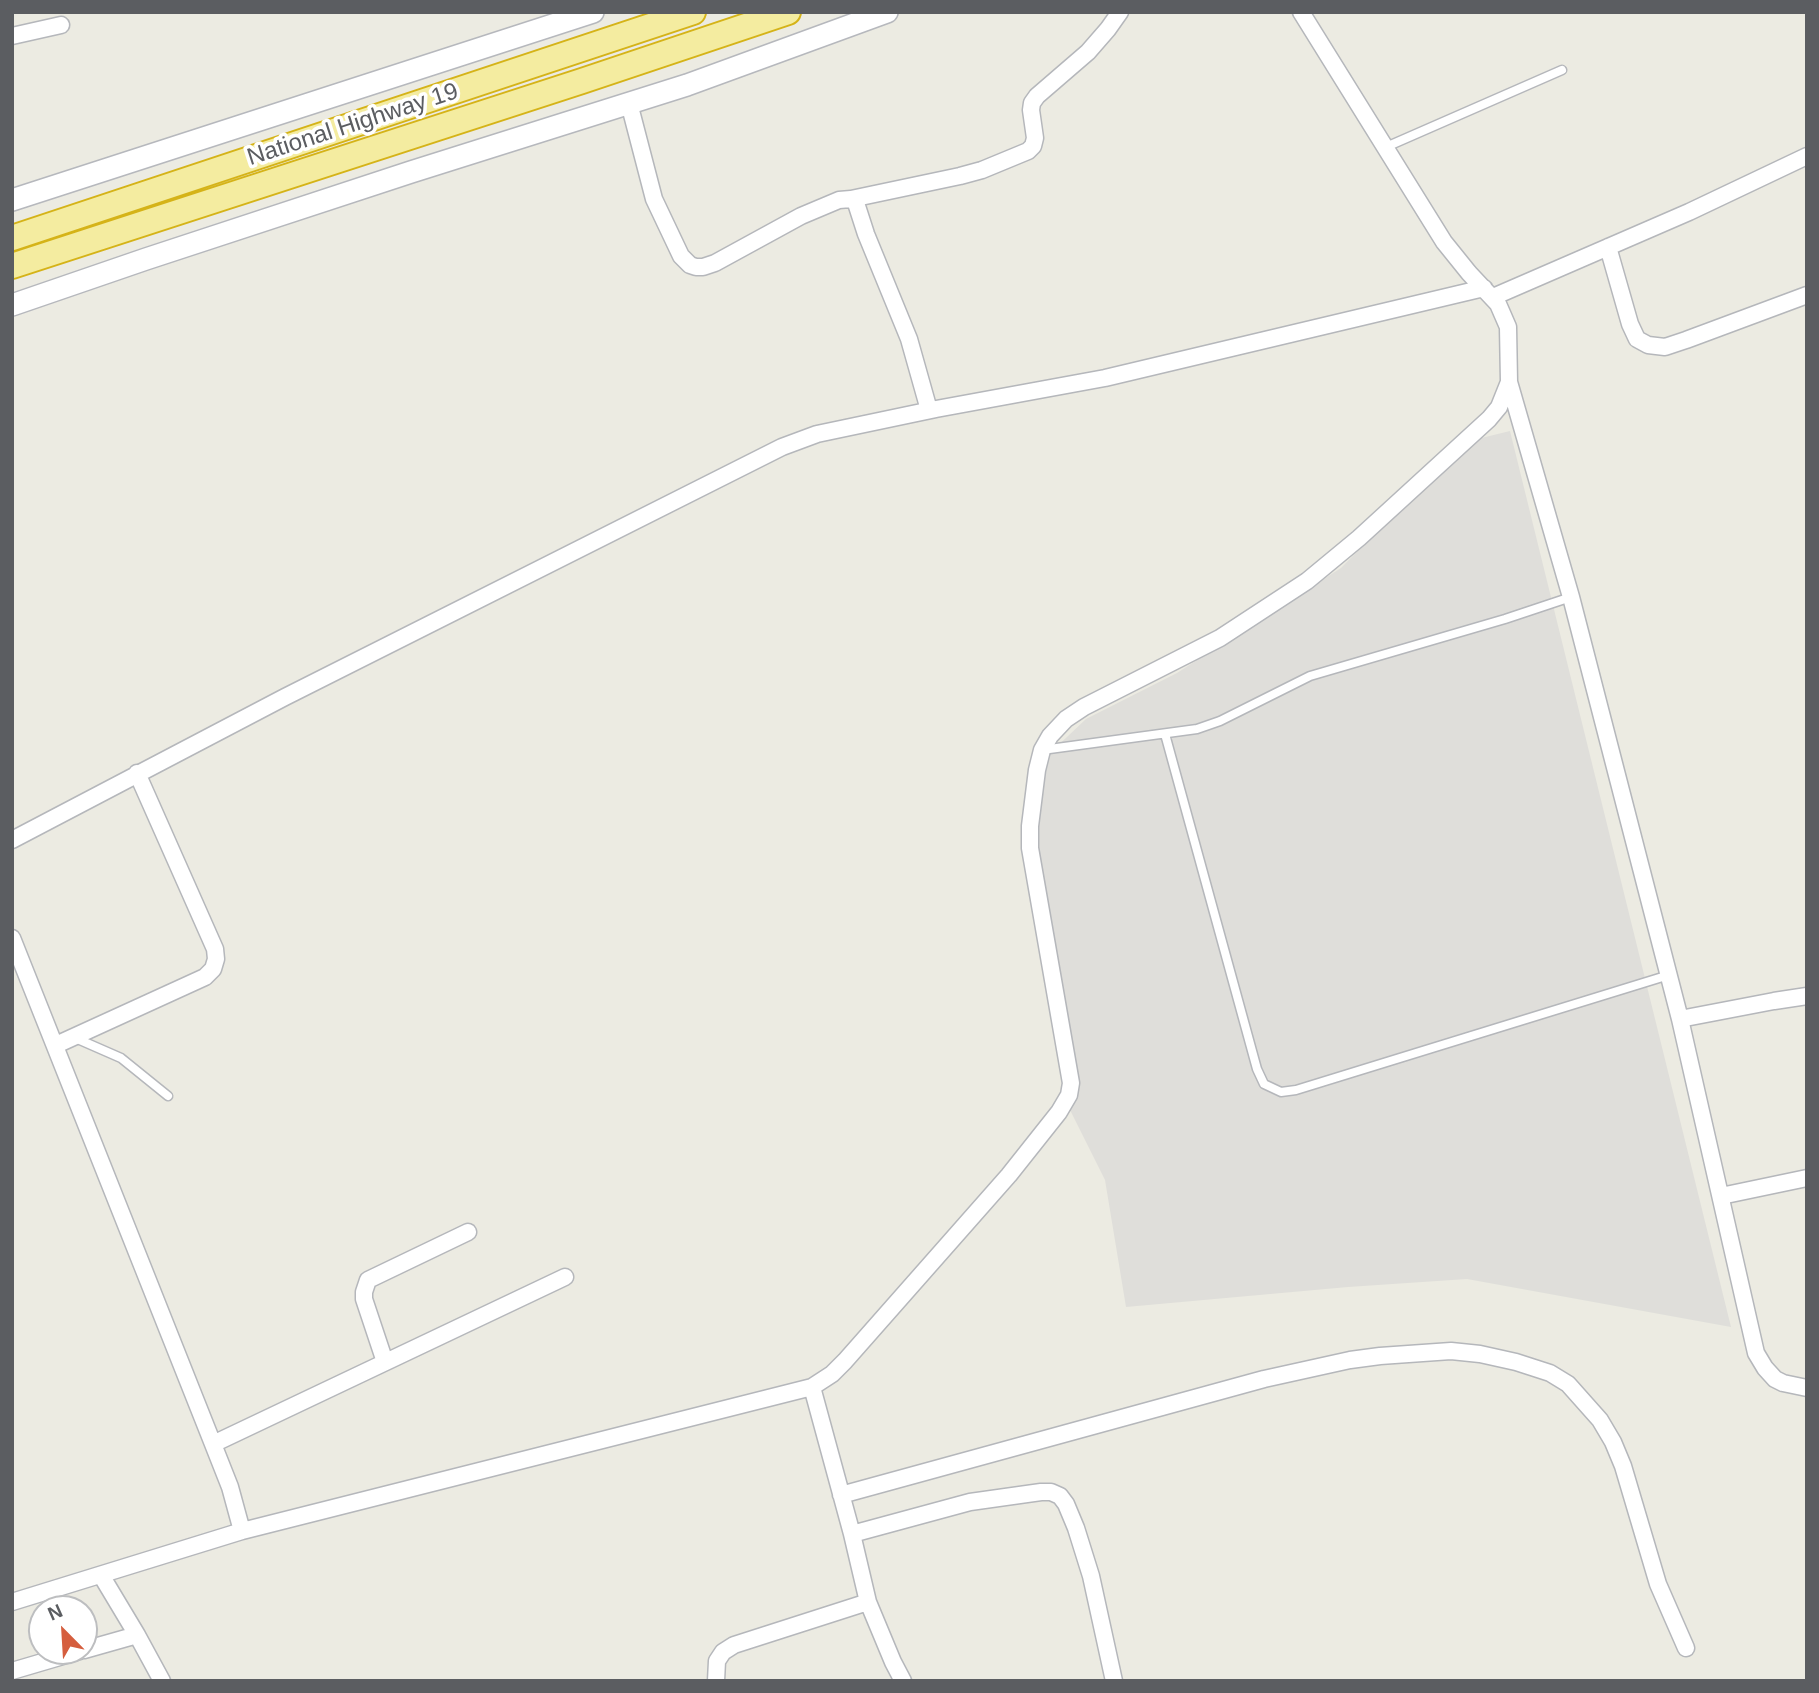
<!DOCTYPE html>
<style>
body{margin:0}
#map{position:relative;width:1819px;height:1693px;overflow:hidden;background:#ecebe2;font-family:Helvetica,sans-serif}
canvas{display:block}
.frame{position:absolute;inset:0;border:14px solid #5b5d61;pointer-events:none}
.north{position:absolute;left:28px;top:1595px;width:70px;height:70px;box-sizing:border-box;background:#fff;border:2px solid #bdbec0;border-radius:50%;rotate:336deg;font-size:19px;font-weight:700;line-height:28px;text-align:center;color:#5b5d61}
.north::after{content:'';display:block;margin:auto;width:24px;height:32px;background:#d55e3e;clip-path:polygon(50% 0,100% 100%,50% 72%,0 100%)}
</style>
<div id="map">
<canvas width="1819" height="1693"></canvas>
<div class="frame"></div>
<div class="north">N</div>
</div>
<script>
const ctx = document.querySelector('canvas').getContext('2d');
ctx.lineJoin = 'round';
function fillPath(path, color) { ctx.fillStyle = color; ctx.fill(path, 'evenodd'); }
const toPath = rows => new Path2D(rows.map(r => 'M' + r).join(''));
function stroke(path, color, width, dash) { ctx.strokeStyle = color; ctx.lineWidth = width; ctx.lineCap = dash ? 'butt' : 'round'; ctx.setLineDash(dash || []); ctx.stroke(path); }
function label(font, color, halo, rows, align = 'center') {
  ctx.font = font + ' Helvetica,sans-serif'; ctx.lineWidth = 7; ctx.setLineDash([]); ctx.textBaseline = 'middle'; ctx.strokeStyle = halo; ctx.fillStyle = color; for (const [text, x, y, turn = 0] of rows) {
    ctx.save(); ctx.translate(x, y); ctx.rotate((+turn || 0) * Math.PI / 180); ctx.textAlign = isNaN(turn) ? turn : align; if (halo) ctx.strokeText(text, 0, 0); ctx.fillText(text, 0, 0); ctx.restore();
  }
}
const industrial = toPath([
 [1510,431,1731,1327,1467,1279,1348,1287,1126,1307,1105,1180,1066,1102,1022,833,1049,754,1086,719,1177,673,1341,568,1465,442]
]);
const service = toPath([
 [1386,147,1562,70],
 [1165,734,1257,1069,1264,1084,1281,1092,1296,1090,1669,975],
 [1042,750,1197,729,1220,721,1310,676,1505,619,1571,597],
 [73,1037,121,1058,168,1096]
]);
const minor = toPath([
 [12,36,61,25],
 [629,103,654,199,681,256,690,265,696,267,703,267,715,263,801,216,839,200,851,199,856,203,866,234,909,339,929,410],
 [851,199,960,176,982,170,1028,151,1033,146,1035,138,1031,110,1032,103,1037,96,1088,52,1108,29,1120,12],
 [1608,247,1630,324,1637,339,1648,345,1665,347,1686,340,1807,295],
 [1493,297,1689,212,1807,156],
 [1509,382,1571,597,1680,1019,1756,1353,1765,1368,1775,1379,1783,1383,1807,1388],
 [12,840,285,697,782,447,817,434,936,409,1105,378,1484,288],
 [12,938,213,1444,230,1487,242,1531,12,1602],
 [1680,1019,1774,1001,1807,996],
 [56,1045,205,977,213,969,216,959,215,949,137,773],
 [1721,1196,1807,1178],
 [385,1362,364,1299,364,1292,368,1280,468,1232],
 [213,1444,565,1277],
 [841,1495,1264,1379,1350,1360,1380,1356,1451,1351,1480,1354,1516,1362,1550,1373,1568,1384,1600,1420,1613,1442,1623,1466,1658,1584,1686,1648],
 [242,1531,812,1387,832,1374,845,1361,1009,1175,1059,1112,1069,1095,1071,1083,1030,848,1030,826,1037,770,1042,750,1050,736,1066,719,1084,707,1220,638,1307,581,1359,538,1489,419,1499,407,1509,382,1508,327,1498,304,1469,273,1444,242,1301,12],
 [852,1534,970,1502,1041,1492,1051,1492,1060,1496,1066,1504,1076,1528,1091,1576,1114,1681],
 [101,1575,137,1635],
 [868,1602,893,1662,903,1681],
 [84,1650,137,1635,162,1681],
 [12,1671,80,1651],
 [716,1681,717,1661,723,1652,734,1645,868,1602,852,1534,812,1387]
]);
const secondary = toPath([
 [12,200,593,12],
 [12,305,146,259,411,172,687,85,887,12]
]);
const trunk = toPath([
 [12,238,693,12],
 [12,266,582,81,788,12]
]);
const streetNames = [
 ["National Highway 19",353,125,-18]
];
fillPath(industrial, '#dfdeda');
stroke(service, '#b5b7bb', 11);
stroke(minor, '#b5b7bb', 19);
stroke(secondary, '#b6b8bd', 24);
stroke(trunk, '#d5b318', 28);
stroke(service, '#fff', 8);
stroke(minor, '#fff', 16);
stroke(secondary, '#fff', 21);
stroke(trunk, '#f4eca0', 24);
label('24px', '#5b5d61', '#fff', streetNames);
</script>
